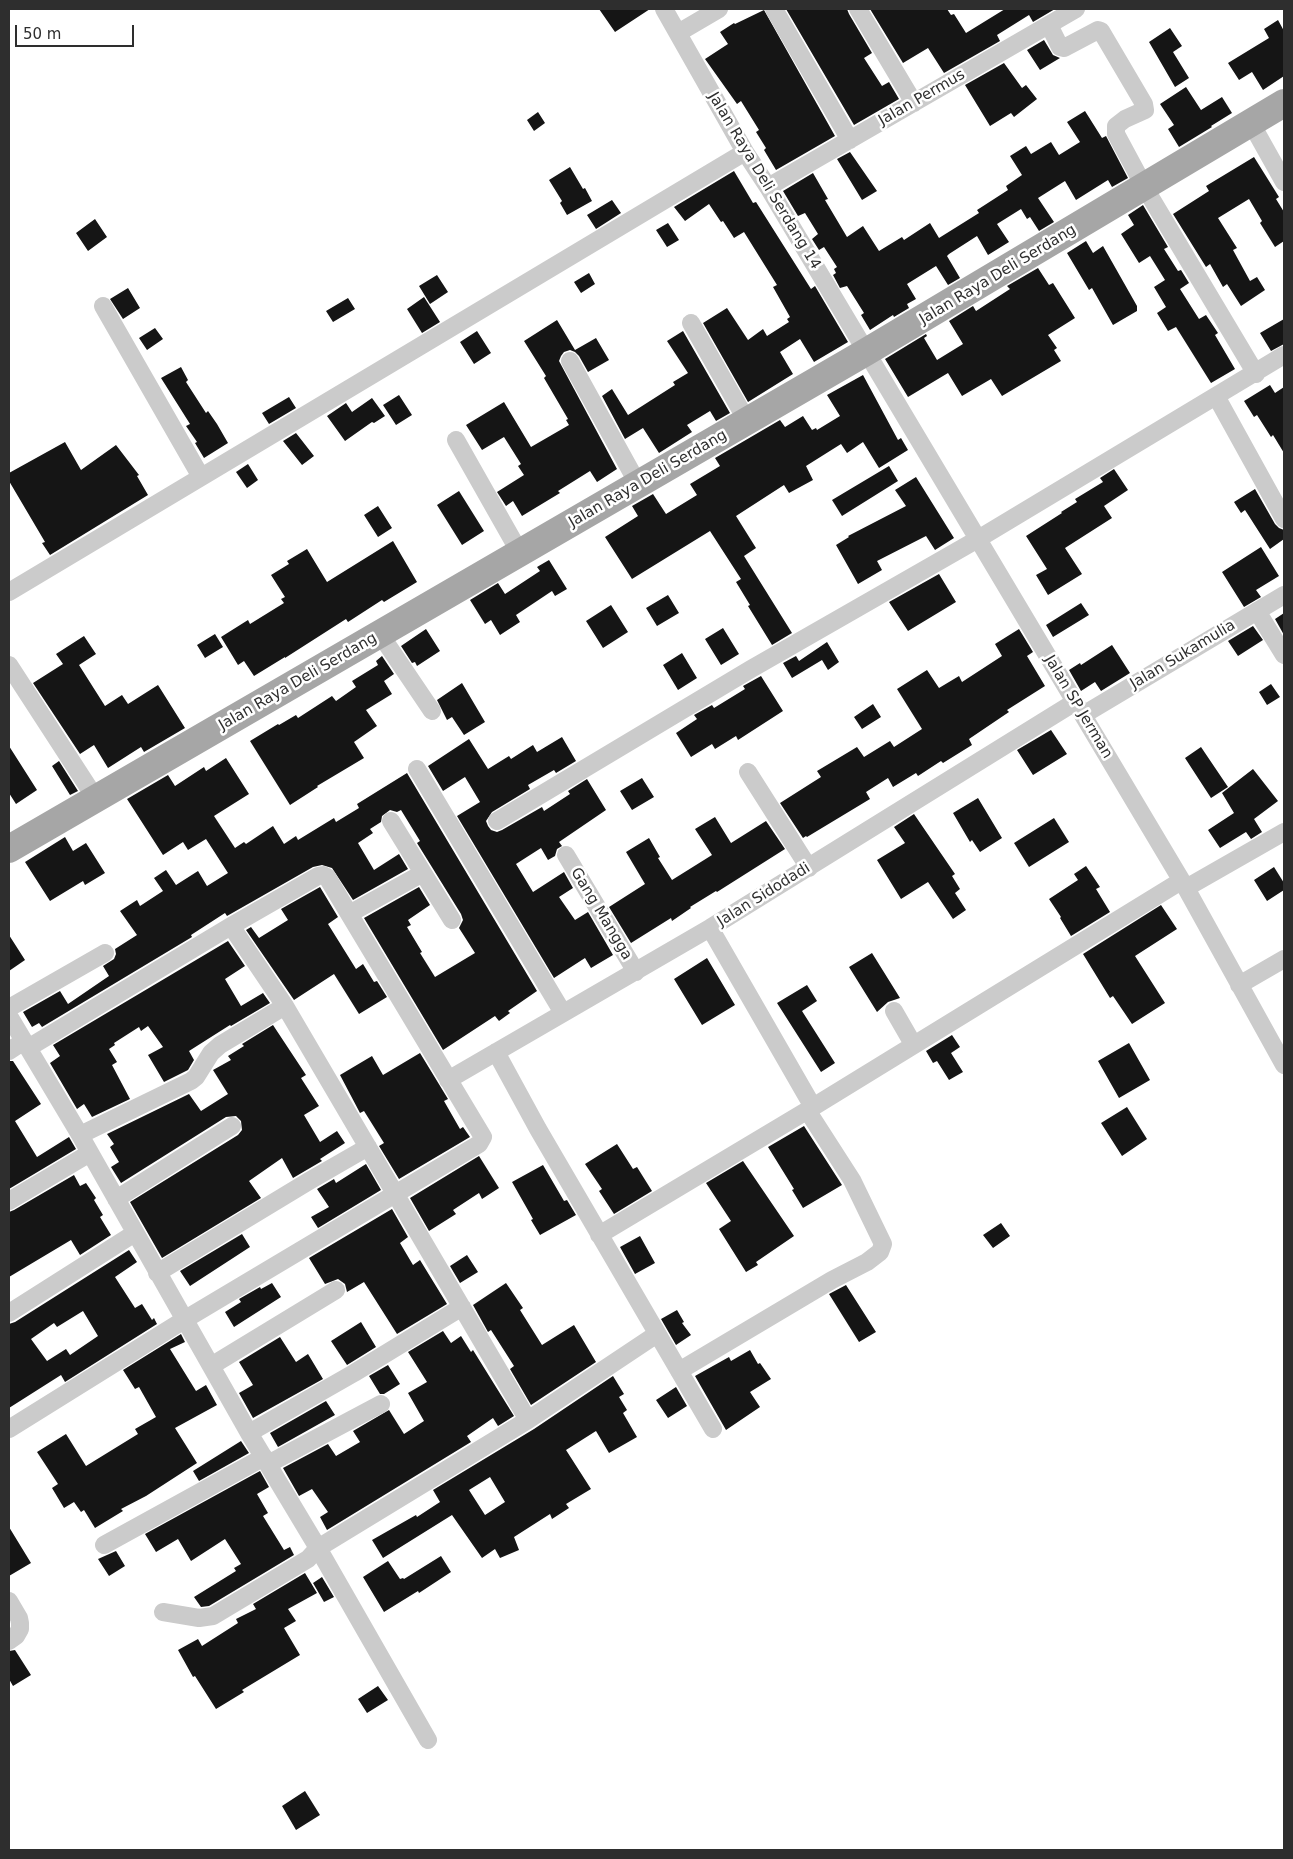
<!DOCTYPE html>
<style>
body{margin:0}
#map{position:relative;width:1293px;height:1859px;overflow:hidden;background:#fff;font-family:"DejaVu Sans",sans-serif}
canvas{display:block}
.frame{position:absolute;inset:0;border:10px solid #2e2e2e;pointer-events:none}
.scale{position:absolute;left:15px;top:25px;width:119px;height:22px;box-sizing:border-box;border:2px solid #2e2e2e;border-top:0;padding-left:6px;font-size:15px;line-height:18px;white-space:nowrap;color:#2e2e2e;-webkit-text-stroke:4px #fff;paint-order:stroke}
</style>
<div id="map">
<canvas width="1293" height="1859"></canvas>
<div class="frame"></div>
<div class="scale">50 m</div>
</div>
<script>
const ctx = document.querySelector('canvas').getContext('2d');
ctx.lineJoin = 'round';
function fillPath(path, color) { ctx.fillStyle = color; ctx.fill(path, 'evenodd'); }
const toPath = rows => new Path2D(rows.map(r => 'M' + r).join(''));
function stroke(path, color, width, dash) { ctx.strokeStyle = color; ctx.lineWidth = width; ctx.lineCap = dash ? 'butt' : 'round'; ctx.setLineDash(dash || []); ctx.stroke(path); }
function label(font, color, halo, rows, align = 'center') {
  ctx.font = font + ' "DejaVu Sans",sans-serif'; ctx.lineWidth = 5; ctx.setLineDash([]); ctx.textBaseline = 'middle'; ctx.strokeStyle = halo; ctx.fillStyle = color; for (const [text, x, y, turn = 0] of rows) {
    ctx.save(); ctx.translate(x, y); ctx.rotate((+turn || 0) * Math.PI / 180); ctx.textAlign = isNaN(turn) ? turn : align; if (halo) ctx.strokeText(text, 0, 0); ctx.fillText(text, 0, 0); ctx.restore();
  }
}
const building = toPath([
 [599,9,650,9,615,32],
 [786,9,847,9,849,14,872,53,864,58,882,86,889,82,899,99,854,125],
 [870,9,947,9,951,15,954,14,966,33,1005,9,1055,9,1033,22,1029,15,997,35,1000,41,944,73,928,48,903,63],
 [764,10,835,136,776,170,764,150,766,148,756,132,759,130,741,101,737,104,705,59,728,44,720,32,734,23,735,24],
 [1278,20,1284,31,1284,76,1263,90,1252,72,1239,80,1228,63,1269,38,1264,29],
 [1170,28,1182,46,1173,52,1189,78,1175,87,1149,42],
 [1044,40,1053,55,1060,58,1040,70,1027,50],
 [1004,63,1022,88,1026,85,1037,99,1014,117,1011,113,990,126,965,85],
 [1186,87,1201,110,1222,97,1232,113,1211,126,1212,127,1179,147,1168,129,1174,125,1160,104],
 [1085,111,1102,138,1106,136,1128,178,1112,187,1108,180,1076,200,1065,181,1038,198,1054,222,1039,231,1030,217,1027,219,1021,209,997,224,1009,242,988,255,977,236,949,254,947,256,960,278,948,285,936,266,907,284,916,299,907,304,909,308,894,317,893,315,870,330,861,315,864,313,847,286,840,288,833,275,836,273,834,269,837,267,824,247,819,250,812,239,818,234,805,213,798,216,783,191,813,173,828,199,825,200,847,237,863,226,879,251,902,237,904,240,930,223,939,238,979,213,977,210,1008,190,1006,186,1022,175,1010,156,1026,146,1031,154,1051,142,1059,155,1080,142,1067,122],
 [538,112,545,123,534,131,527,120],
 [850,152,877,191,862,200,837,159],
 [1254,157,1279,197,1276,199,1284,212,1284,241,1275,247,1260,223,1262,221,1249,199,1218,218,1237,248,1233,250,1250,281,1257,277,1265,290,1241,306,1227,284,1223,287,1210,264,1206,267,1173,214,1209,191,1206,186],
 [570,167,583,189,585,188,592,201,567,215,560,203,562,201,549,180],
 [734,171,753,203,756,202,811,289,815,286,848,342,814,362,800,339,780,352,793,374,748,402,703,323,727,308,748,340,763,329,767,336,789,322,787,319,790,317,773,287,777,285,744,232,734,238,723,221,721,222,709,204,685,221,674,207],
 [612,200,621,213,596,229,587,215],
 [1143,205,1168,247,1164,249,1178,271,1181,270,1189,283,1180,289,1199,319,1206,315,1218,333,1215,335,1235,369,1211,383,1176,327,1168,331,1157,313,1166,307,1154,287,1165,280,1150,256,1139,263,1121,234,1134,225,1128,215],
 [95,219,107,237,88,251,76,233],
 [668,223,679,240,667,247,656,230],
 [1086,241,1093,253,1103,246,1137,306,1137,311,1113,325,1092,288,1089,290,1067,253],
 [1038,268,1049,285,1053,283,1075,318,1048,335,1057,348,1054,350,1061,361,1002,396,991,379,962,396,948,373,908,397,885,359,926,334,927,336,924,338,937,360,963,344,949,321,973,306,976,311,1010,289,1007,286],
 [589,273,595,284,581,293,574,282],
 [437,275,448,292,430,304,419,286],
 [128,288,140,308,123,319,110,299],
 [424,297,440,322,422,333,407,309],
 [348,298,355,309,333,322,326,311],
 [1284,319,1284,344,1271,351,1260,333],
 [557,320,575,350,596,338,609,360,588,372,579,356,575,352,570,350,564,352,561,356,559,361,617,469,597,482,590,471,558,491,560,493,522,516,513,501,506,506,497,492,524,475,518,466,521,464,504,437,482,450,466,425,504,402,531,447,569,425,566,420,568,419,544,378,546,376,524,341],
 [155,328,163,339,147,350,139,338],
 [477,331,491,353,474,364,460,342],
 [683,331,730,413,716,421,710,411,687,425,692,432,659,453,643,428,625,439,602,396,612,389,628,415,675,385,673,382,688,373,667,341],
 [181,367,188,380,186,382,206,413,208,411,217,424,228,443,204,458,195,443,197,442,186,426,190,424,161,378],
 [863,375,898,440,901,438,908,450,879,468,863,442,847,453,841,444,806,466,813,480,789,493,784,485,736,516,756,548,744,556,792,633,772,645,748,606,750,605,736,582,741,579,710,531,632,579,605,537,638,516,632,506,653,494,666,514,697,495,690,484,720,466,715,458,780,420,785,427,803,416,812,430,816,428,817,430,840,416,827,395],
 [1270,385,1275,393,1284,387,1284,453,1273,435,1271,437,1257,415,1254,417,1244,401],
 [399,395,412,415,396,425,383,405],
 [289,397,296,408,269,424,262,413],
 [372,398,385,416,374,423,372,422,345,441,327,416,346,403,352,412],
 [296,433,314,456,302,465,283,441],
 [65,442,81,470,116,445,139,475,137,476,148,495,50,555,42,543,45,542,9,481,9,473],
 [248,464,258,480,247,488,236,472],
 [889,466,898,481,842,516,832,500],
 [1114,469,1128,490,1104,506,1112,518,1065,548,1082,574,1048,595,1036,575,1047,569,1026,536,1062,513,1061,512,1077,502,1075,499,1103,482,1100,478],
 [916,477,954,538,935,550,926,536,877,561,882,570,858,584,836,545,849,537,848,536,906,506,895,490],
 [1255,489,1275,524,1279,528,1284,530,1284,539,1270,549,1245,510,1241,513,1234,502],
 [459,491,484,531,462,545,437,505],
 [378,506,392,528,378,537,364,515],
 [393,541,417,582,384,602,382,600,348,622,346,619,285,658,285,657,254,676,244,661,238,665,221,637,248,620,250,624,284,603,281,599,285,597,271,575,289,564,287,561,307,549,327,582],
 [1261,547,1279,576,1256,590,1261,597,1244,607,1222,572],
 [549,560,567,589,555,596,552,591,516,615,520,622,500,635,491,620,485,624,470,600,498,583,505,594,540,571,537,567],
 [939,574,956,602,908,631,889,602],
 [668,595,679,613,657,626,646,608],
 [1081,603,1089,615,1053,637,1046,625],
 [611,605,628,632,603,648,586,621],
 [1284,613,1284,635,1275,619],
 [1253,626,1263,640,1238,656,1228,641],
 [723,628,739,654,721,665,705,639],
 [426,629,440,651,417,666,415,662,412,663,401,646],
 [1019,629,1033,652,1027,656,1045,686,1007,710,1009,712,969,739,972,745,943,763,941,761,918,776,916,773,893,787,888,778,866,792,870,799,807,837,806,836,803,838,780,803,821,777,817,771,857,747,864,757,890,741,894,747,922,729,897,689,927,670,939,688,959,676,962,682,1002,656,995,644],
 [215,634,223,647,205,658,197,645],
 [84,636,96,654,79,665,105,706,122,695,128,704,158,685,185,728,144,752,141,747,108,768,94,745,80,754,33,683,63,664,56,654],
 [827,642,839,662,828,670,822,660,792,678,783,663,796,656,799,661],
 [1112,645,1130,673,1101,691,1095,682,1081,691,1069,670,1080,663,1081,665],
 [682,653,697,678,678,690,663,665],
 [382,656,394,674,384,681,392,694,366,710,377,726,354,742,364,758,317,786,318,787,290,805,250,741,278,724,279,725,296,715,298,718,332,696,336,701,356,687,352,681,378,665,376,661],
 [761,676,783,711,738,740,736,736,715,749,712,744,691,757,676,733,697,719,694,715,712,705,714,708,745,689,743,686],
 [462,683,485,722,464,735,452,717,447,720,437,700],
 [1271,684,1280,697,1267,705,1259,692],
 [873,704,881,717,862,729,854,717],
 [1051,730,1067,754,1033,775,1017,750],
 [562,737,576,761,556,773,554,770,528,785,530,789,492,812,486,821,488,826,491,830,497,832,502,830,542,807,544,811,570,794,568,791,587,779,606,810,559,842,562,846,557,849,555,856,548,860,541,848,516,864,533,892,564,872,573,888,559,897,575,920,588,912,613,955,591,968,585,958,554,978,457,816,480,802,465,777,443,791,428,766,469,739,488,769,509,756,511,759,533,745,537,752],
 [9,746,37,790,16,804,9,793],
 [1201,747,1228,787,1211,798,1185,758],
 [226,758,249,794,214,816,235,848,244,842,246,844,273,826,284,844,296,836,298,840,334,818,336,822,359,808,357,804,407,773,537,991,508,1011,510,1013,499,1021,495,1016,443,1050,364,918,419,887,430,905,408,920,411,925,407,927,422,952,420,953,435,977,475,953,459,928,463,920,461,914,417,843,420,841,401,810,397,812,390,810,382,816,381,822,370,829,373,833,358,843,374,870,399,854,408,869,353,900,332,868,322,865,313,867,227,916,225,913,191,935,192,937,42,1027,39,1023,32,1027,23,1012,60,991,68,1004,109,976,103,966,114,959,116,954,115,949,137,935,120,911,137,900,140,906,163,891,154,878,166,870,176,885,198,871,207,886,228,873,206,839,188,850,183,842,163,855,127,799,168,775,175,786,204,767,206,771],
 [59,761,78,791,70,795,52,766],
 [1253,769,1278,801,1254,819,1262,832,1251,839,1246,832,1220,848,1208,830,1234,813,1222,793],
 [642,778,654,797,632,810,620,791],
 [978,798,1002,838,980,852,972,840,970,842,953,813],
 [914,814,955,874,952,876,960,889,955,893,966,910,953,919,928,882,901,899,877,860,905,843,894,827],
 [715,817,731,843,766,821,785,849,717,892,716,891,690,907,691,908,672,921,671,918,631,943,609,907,645,884,626,852,649,838,660,857,658,858,672,880,712,855,695,829],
 [1054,818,1069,842,1029,867,1014,843],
 [65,837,73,851,86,843,105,873,85,885,83,881,50,901,25,862],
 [1086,866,1100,887,1096,889,1110,912,1071,936,1060,918,1061,917,1049,899,1078,880,1074,874],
 [1274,867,1284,883,1284,890,1267,901,1254,880],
 [320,887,338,917,328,924,356,969,363,964,374,982,377,981,387,997,359,1014,334,974,294,1000,246,930,251,927,259,938,288,920,281,909],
 [1161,905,1177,929,1135,956,1165,1003,1132,1024,1113,996,1110,998,1083,954],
 [9,935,25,960,9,971],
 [228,941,245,966,225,979,241,1006,263,993,270,1003,231,1026,230,1025,189,1051,194,1060,188,1070,164,1082,148,1055,163,1047,148,1026,141,1031,139,1027,114,1043,115,1045,109,1049,117,1062,112,1065,130,1099,92,1117,84,1104,77,1109,50,1063,60,1056,53,1045],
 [872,953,900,998,888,1002,877,1012,849,967],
 [707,958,735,1005,702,1025,674,979],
 [807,985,817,1001,802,1011,835,1063,821,1072,777,1003],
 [273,1025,306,1075,301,1078,319,1106,304,1115,320,1142,337,1131,345,1143,320,1159,322,1161,293,1178,282,1158,249,1181,261,1198,162,1258,130,1202,238,1135,242,1130,241,1121,236,1116,226,1117,121,1183,111,1167,119,1162,110,1147,114,1144,107,1134,189,1094,201,1111,228,1094,213,1070,231,1060,228,1056,244,1046,242,1044],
 [952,1035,960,1047,951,1053,963,1072,949,1080,937,1061,933,1063,926,1051],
 [1129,1043,1150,1080,1119,1098,1098,1061],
 [420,1053,448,1099,444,1101,460,1129,463,1127,470,1137,399,1179,379,1146,384,1143,364,1111,360,1113,340,1075,372,1056,383,1075],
 [9,1061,13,1061,41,1104,15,1121,37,1157,69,1137,76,1149,9,1189],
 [1127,1107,1147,1139,1122,1156,1101,1123],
 [804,1126,842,1185,803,1208,792,1190,794,1189,768,1147],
 [617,1144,633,1169,637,1167,652,1191,614,1214,599,1191,602,1189,585,1164],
 [479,1156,499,1188,482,1199,479,1193,453,1210,456,1214,429,1231,410,1198],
 [743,1161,794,1236,756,1262,758,1265,746,1272,719,1229,731,1221,706,1183],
 [366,1164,381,1190,318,1228,311,1217,329,1207,317,1189,334,1179,336,1183],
 [543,1165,564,1201,567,1200,576,1215,540,1235,531,1220,533,1219,512,1182],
 [74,1175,80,1186,86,1183,96,1198,94,1200,103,1215,100,1217,111,1235,80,1255,71,1240,9,1277,9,1212,14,1210],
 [392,1209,408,1237,400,1243,413,1265,420,1260,447,1304,397,1334,364,1282,347,1292,345,1284,338,1279,325,1284,309,1258],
 [1001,1223,1010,1236,993,1248,983,1235],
 [242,1234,250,1247,190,1286,180,1271],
 [640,1236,655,1263,635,1274,620,1247],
 [129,1250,137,1262,115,1277,135,1308,142,1304,152,1320,154,1318,157,1324,65,1382,61,1375,9,1408,9,1324,15,1322],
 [83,1311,98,1336,70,1355,66,1349,47,1361,31,1339,54,1323,57,1327],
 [467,1255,478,1272,460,1283,450,1266],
 [272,1283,281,1297,234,1327,225,1312,241,1302,239,1299,260,1287,261,1289],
 [506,1283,523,1308,520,1310,542,1345,574,1325,596,1362,531,1405,510,1369,514,1366,491,1330,488,1332,473,1305],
 [846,1285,876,1332,859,1342,829,1294],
 [677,1310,684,1322,682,1323,691,1335,676,1345,661,1319],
 [361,1322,376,1347,347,1365,331,1341],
 [443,1331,451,1343,461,1336,471,1352,473,1350,514,1416,498,1426,493,1418,467,1436,471,1442,327,1530,320,1517,328,1512,312,1489,299,1496,283,1468,328,1444,336,1456,360,1442,353,1431,389,1410,404,1434,424,1421,408,1393,427,1382,408,1352],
 [181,1334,185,1342,170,1349,196,1391,206,1385,217,1405,175,1428,197,1463,146,1496,121,1509,123,1511,95,1528,84,1510,81,1512,74,1502,64,1508,52,1488,58,1484,37,1452,66,1434,86,1466,138,1434,135,1429,156,1417,139,1387,135,1389,123,1370],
 [280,1337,296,1362,308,1354,323,1379,253,1418,239,1393,253,1385,239,1362],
 [750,1350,758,1364,760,1363,771,1379,750,1392,760,1407,726,1430,695,1376,729,1357,731,1361],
 [388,1365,400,1384,384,1394,380,1394,369,1376],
 [613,1376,624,1394,619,1397,627,1410,623,1413,637,1437,609,1453,596,1431,566,1450,591,1489,566,1504,569,1508,552,1519,550,1514,514,1537,519,1550,500,1558,495,1549,482,1558,452,1515,383,1558,372,1540,416,1515,417,1517,440,1502,433,1490,534,1429],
 [490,1477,505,1502,485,1515,469,1490],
 [676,1387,687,1406,668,1418,656,1400],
 [326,1401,335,1415,278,1447,270,1433],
 [241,1441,249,1453,199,1481,193,1471],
 [260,1471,269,1487,257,1494,268,1513,263,1516,284,1550,290,1547,294,1555,209,1606,201,1607,194,1597,236,1571,234,1568,241,1564,225,1539,191,1561,178,1539,156,1552,145,1534],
 [9,1527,31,1563,9,1576],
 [116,1551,125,1566,109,1576,98,1559],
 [441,1556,451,1572,419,1593,418,1591,384,1612,363,1577,388,1561,400,1579,403,1578,404,1579],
 [305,1573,317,1593,288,1609,296,1621,284,1628,300,1655,242,1690,244,1692,216,1709,195,1676,193,1677,178,1650,198,1639,202,1646,238,1623,236,1619,256,1609,253,1604],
 [322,1577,334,1597,324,1602,313,1583],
 [15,1650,31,1675,13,1686,9,1679,9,1651],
 [378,1686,388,1700,367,1713,358,1699],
 [305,1791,320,1815,296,1830,282,1806]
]);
const street = toPath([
 [664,9,745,152,768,187,1186,888,1284,1065],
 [774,9,850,140],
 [858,9,914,103],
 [1049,25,1060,47,1064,48,1098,30,1101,31,1144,104,1145,110,1125,119,1116,126,1116,134,1145,188,1256,374],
 [678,33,719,9],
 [1251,123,1284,182],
 [768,187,1076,9],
 [103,306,201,477],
 [691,323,747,421],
 [570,361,638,484],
 [1216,396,1284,519],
 [456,440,520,553],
 [9,592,745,152],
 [1257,611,1284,655],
 [380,634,432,711],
 [9,665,96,799],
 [1083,715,1284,595],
 [417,769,563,1013],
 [748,772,809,868],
 [391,821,452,920],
 [497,821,751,669,978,539,1284,355],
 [566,855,636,972],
 [1186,888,1284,832],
 [349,914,423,873],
 [231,926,285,1006,528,1420],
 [710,928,813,1107],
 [1239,985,1284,959],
 [9,1008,105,953],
 [894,1011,913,1044],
 [9,1016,80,1135,249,1433,318,1548,428,1740],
 [9,1051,24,1041],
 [496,1052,538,1129,713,1429],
 [448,1080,710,928,1075,702],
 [80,1135,191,1081,196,1077,211,1053,220,1045,285,1006],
 [116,1199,232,1126],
 [9,1201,90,1153],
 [599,1235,813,1107,1181,881],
 [157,1273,309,1181,368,1147],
 [9,1313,135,1233],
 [211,1366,336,1290],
 [679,1371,832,1280,867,1262,880,1252,883,1244,852,1180,807,1110],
 [9,1429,184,1320,479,1144,483,1137,327,877,323,875,318,876,231,926,28,1048],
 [249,1433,354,1373,462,1307],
 [268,1464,381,1404],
 [104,1545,264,1457],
 [9,1601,19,1618,20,1623,20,1629,16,1636,9,1641],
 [163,1612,199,1618,213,1616,308,1559,318,1548,528,1420,657,1334]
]);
const primary = toPath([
 [9,849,866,352,1284,103]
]);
const streetNames = [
 ["Jalan Permus",922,98,-30],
 ["Jalan Raya Deli Serdang 14",764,181,59],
 ["Jalan Raya Deli Serdang",998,275,-31],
 ["Jalan Raya Deli Serdang",648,479,-30],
 ["Jalan Sukamulia",1183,655,-31],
 ["Jalan Raya Deli Serdang",298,682,-30],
 ["Jalan SP Jerman",1078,707,59],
 ["Jalan Sidodadi",764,895,-32],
 ["Gang Mangga",601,914,59]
];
fillPath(building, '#151515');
stroke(street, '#cbcbcb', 18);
stroke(primary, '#a6a6a6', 28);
label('15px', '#2e2e2e', '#fff', streetNames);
</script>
